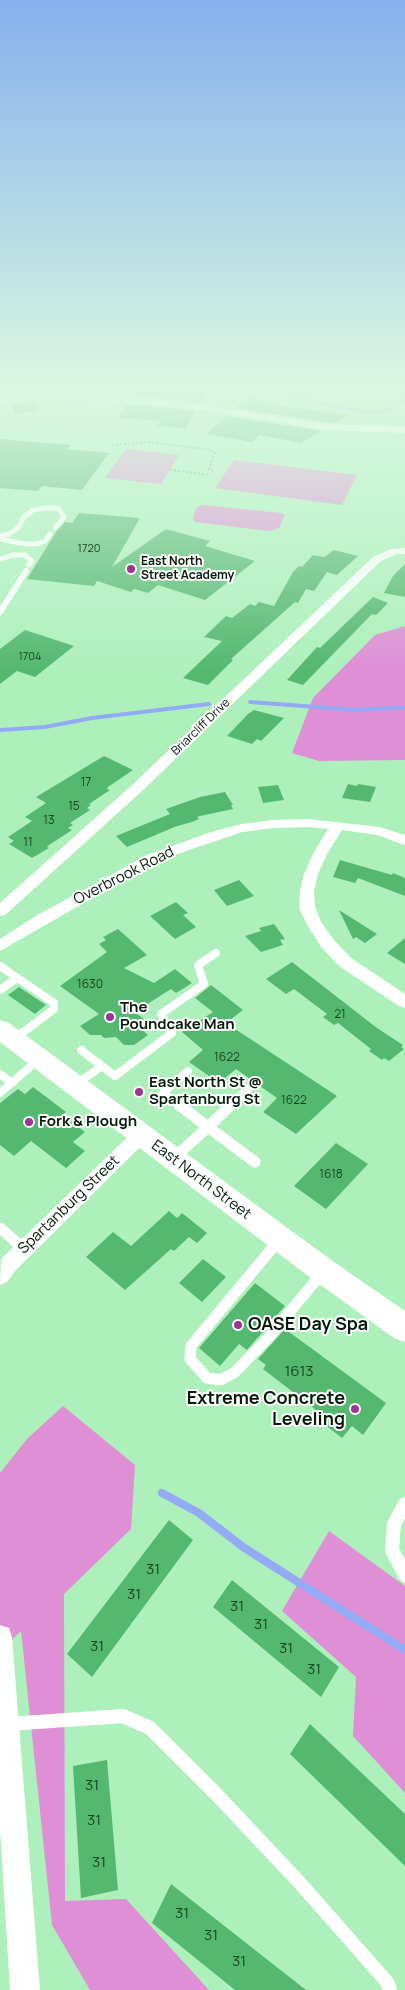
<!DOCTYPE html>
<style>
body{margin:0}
canvas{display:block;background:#aef0bc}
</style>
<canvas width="405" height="1990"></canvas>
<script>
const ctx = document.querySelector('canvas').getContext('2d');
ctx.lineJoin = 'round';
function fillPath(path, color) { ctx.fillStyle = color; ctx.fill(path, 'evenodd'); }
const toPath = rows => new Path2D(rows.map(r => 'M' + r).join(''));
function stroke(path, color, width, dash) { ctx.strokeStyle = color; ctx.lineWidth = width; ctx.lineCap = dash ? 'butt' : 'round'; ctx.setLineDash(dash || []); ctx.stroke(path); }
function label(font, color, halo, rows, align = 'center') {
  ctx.font = font + ' Manrope,sans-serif'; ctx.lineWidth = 4; ctx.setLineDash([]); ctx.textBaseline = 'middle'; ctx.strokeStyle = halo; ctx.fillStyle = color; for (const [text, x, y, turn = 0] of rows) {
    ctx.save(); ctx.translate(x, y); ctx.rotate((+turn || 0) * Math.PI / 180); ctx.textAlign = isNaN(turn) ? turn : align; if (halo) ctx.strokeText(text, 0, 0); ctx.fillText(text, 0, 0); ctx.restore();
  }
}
const green = toPath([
 [126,449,179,455,161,484,105,478],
 [234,460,357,475,342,505,215,488],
 [202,505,281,513,285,515,279,528,269,531,195,522,193,520,196,508],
 [405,626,405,760,319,761,292,753,313,698,375,635],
 [63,1406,135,1465,131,1529,64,1594,65,1901,126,1899,209,1990,90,1990,52,1925,21,1631,0,1651,0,1473,27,1439],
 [329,1531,405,1586,405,1793,353,1736,356,1677,282,1611]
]);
const streamFar2 = toPath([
 [286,390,310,401,369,413,386,410,405,400]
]);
const streamFar1 = toPath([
 [250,702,357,710,405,707],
 [0,730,45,727,92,718,209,704]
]);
const stream = toPath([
 [162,1493,199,1513,243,1547,405,1650]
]);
const building = toPath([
 [138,390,192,390,205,391,199,403,162,397,134,396],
 [249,398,299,409,301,408,348,415,336,423,325,422,236,408],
 [34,401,39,411,15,413,11,404],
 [127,405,162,407,195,411,186,428,157,426,160,421,118,418],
 [227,416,321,431,301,443,259,435,252,442,206,434],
 [0,439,71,445,68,449,109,453,82,490,42,486,38,491,0,488],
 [79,513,140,518,112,567,166,529,210,541,205,546,255,561,205,600,158,585,148,593,134,589,131,592,97,581,94,586,27,579,56,532,65,522,72,523],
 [334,550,358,556,337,575,327,572,314,591,306,589,298,603,295,602,231,659,233,660,208,685,183,678,222,641,204,637,226,616,232,618,250,604,255,606,259,602,274,606,293,572,299,566,302,567,313,555,324,557],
 [405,564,405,597,384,593,393,576],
 [373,597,388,603,376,615,372,614,303,685,287,680,317,647,320,648],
 [25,630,74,646,35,677,17,671,0,684,0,649],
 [254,710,284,718,261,741,257,739,252,744,227,736,248,714],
 [104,756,133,770,108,787,107,789,110,790,89,804,91,805,87,808,90,810,70,823,73,825,68,828,72,830,49,845,47,847,49,848,32,858,9,844,14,841,8,837,32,821,25,817,46,803,36,797],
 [348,784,357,786,358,784,376,787,370,802,342,798],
 [278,785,284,800,263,803,258,787],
 [225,792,233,805,231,805,233,809,200,816,197,817,199,819,192,822,177,826,127,847,116,836,170,814,166,809,200,797],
 [340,860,392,875,393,873,405,878,405,896,358,878,355,883,333,877],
 [239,880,254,896,227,906,214,890],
 [176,902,188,913,183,915,196,927,175,939,150,916],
 [339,910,377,934,365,943,356,937,353,939],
 [274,924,285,939,280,940,283,945,261,952,245,936,261,931,259,928],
 [118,929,147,955,124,968,154,983,175,969,192,983,176,993,171,989,135,1012,146,1021,138,1026,148,1035,134,1045,124,1045,116,1037,104,1038,101,1035,90,1035,80,1026,99,1014,60,986,107,952,99,944,106,940,103,937],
 [405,938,405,964,387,953],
 [292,962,377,1028,403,1045,401,1047,404,1049,389,1061,384,1058,382,1060,369,1051,371,1049,338,1023,334,1025,323,1017,327,1014,294,989,286,994,266,979],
 [211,985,243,1010,226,1023,337,1096,296,1134,263,1112,277,1098,236,1069,219,1083,189,1062,203,1050,182,1032,213,1012,195,998],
 [19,987,46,1005,35,1014,8,995],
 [33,1087,66,1112,62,1115,85,1132,73,1142,85,1151,66,1168,31,1141,14,1156,0,1145,0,1103,18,1089,25,1094],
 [336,1143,368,1164,326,1209,294,1186],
 [169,1211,177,1218,182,1213,207,1233,197,1243,189,1237,174,1251,171,1249,125,1290,86,1257,113,1232,131,1246],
 [203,1259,226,1277,202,1302,179,1283],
 [255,1283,285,1306,247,1350,239,1344,220,1366,199,1348],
 [285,1329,386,1403,363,1435,352,1426,342,1438,311,1414,315,1409,263,1369,266,1365,258,1359],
 [169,1520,193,1540,92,1677,67,1654],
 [232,1580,339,1667,321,1697,213,1607],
 [310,1724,405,1814,405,1866,290,1754],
 [107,1760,118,1890,81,1898,73,1766],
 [171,1884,306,1990,235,1990,152,1923]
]);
const path = toPath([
 [112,445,150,442,211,450,215,453,209,469,214,471],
 [170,470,209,475]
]);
const laneFar4 = toPath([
 [0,536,9,534,18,528,24,517,33,510,45,508,58,508,64,517,55,528],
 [0,539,25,544,37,544,45,541,50,534],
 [0,559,13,555,25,555,32,561,29,565]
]);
const laneFar3 = toPath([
 [0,612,26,571]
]);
const laneFar2 = toPath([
 [0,966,54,1003,54,1009,14,1039],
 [0,990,17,978],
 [81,1050,102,1066],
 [0,1074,12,1083],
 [75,1085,102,1066,115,1076,172,1033,161,1014,204,984,198,965,216,953],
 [0,1093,39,1059],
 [181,1106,163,1093,188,1071],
 [230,1106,248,1089]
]);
const laneFar1 = toPath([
 [179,1105,208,1127,231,1105],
 [175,1157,208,1127,255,1162],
 [0,1228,24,1249],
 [279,1240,191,1346,190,1359,207,1378,220,1380,234,1373,269,1337,322,1273]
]);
const lane = toPath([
 [405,1504,394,1524,392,1550,405,1575],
 [9,1724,123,1716,150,1728,217,1795,299,1882,387,1982,390,1990]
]);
const street = toPath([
 [37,393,162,399,325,424,405,427,405,433,325,430,198,409,162,405,37,399,0,403,0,397,37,393],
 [405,548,405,554,397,554,381,561,141,792,5,915,0,916,0,903,131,786,373,557,391,549,405,548],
 [308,819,379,827,405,835,405,845,377,835,342,830,327,854,318,874,314,891,315,907,321,922,334,940,351,958,405,994,405,1008,399,1006,339,966,322,948,306,923,299,907,300,891,304,874,313,854,328,829,308,827,273,828,242,832,157,861,0,951,0,939,36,916,147,855,211,832,242,824,273,820,308,819],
 [141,1128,147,1130,150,1135,147,1140,15,1271,7,1282,0,1285,1,1259,135,1130,141,1128],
 [0,1625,9,1628,12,1637,40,1990,10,1990,0,1829,0,1625]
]);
const secondary = toPath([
 [0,1020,9,1023,331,1260,405,1311,405,1342,394,1338,311,1278,0,1042,0,1020]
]);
const markers = [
 [131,569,5,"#9c3395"],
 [110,1017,5,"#9c3395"],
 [139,1092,5,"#9c3395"],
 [29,1122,5,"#9c3395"],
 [238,1325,5,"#9c3395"],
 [355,1409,5,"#9c3395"]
];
const farNumbernames = [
 ["1720",89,549],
 ["1704",30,657]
];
const farPoinames = [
 ["East North",141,562],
 ["Street Academy",141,576]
];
const farStreetnames = [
 ["Briarcliff Drive",201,727,-44]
];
const numberNames = [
 ["17",86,783],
 ["15",74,807],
 ["13",49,821],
 ["11",28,843],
 ["1630",90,985],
 ["21",340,1015],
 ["1622",227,1058],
 ["1622",294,1101],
 ["1618",331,1175]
];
const streetNames = [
 ["Overbrook Road",124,876,-27],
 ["East North Street",201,1180,37],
 ["Spartanburg Street",69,1205,-44]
];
const poiNames = [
 ["The",120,1008],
 ["Poundcake Man",120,1025],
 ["East North St @",149,1083],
 ["Spartanburg St",149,1100],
 ["Fork & Plough",39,1122]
];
const nearNumbernames = [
 ["1613",299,1372],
 ["31",153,1570],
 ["31",134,1595],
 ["31",237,1607],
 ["31",261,1625],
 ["31",97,1647],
 ["31",286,1649],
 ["31",314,1670],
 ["31",92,1786],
 ["31",94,1821],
 ["31",99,1863],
 ["31",182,1914],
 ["31",211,1936],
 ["31",239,1962]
];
const nearPoinames = [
 ["OASE Day Spa",248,1325],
 ["Extreme Concrete",345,1399,"right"],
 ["Leveling",345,1420,"right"]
];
fillPath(green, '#de8fd6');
stroke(streamFar2, '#93aaf5', 3);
stroke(streamFar1, '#93aaf5', 4);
stroke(stream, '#93aaf5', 8);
fillPath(building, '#55b871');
stroke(path, '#78ad83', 2, [2, 2]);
stroke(laneFar4, '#fff', 5);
stroke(laneFar3, '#fff', 6);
stroke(laneFar2, '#fff', 8);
stroke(laneFar1, '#fff', 11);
stroke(lane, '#fff', 14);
fillPath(street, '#fff');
fillPath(secondary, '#fff');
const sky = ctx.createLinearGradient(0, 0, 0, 669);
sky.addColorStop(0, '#86b0ed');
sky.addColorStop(0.58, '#dbf8e1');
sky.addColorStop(1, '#dbf8e100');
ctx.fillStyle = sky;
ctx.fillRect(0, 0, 405, 669);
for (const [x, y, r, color] of markers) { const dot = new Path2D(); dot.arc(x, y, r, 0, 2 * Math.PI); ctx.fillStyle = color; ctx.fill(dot); stroke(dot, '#fefefe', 2); }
label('11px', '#184323', null, farNumbernames);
label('bold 12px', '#031c09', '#fefefe', farPoinames, 'left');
label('12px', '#031c09', '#fefefe', farStreetnames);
label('12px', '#184323', null, numberNames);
label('15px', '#031c09', '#fefefe', streetNames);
label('bold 15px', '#031c09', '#fefefe', poiNames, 'left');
label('15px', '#184323', null, nearNumbernames);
label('bold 18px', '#031c09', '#fefefe', nearPoinames, 'left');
</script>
